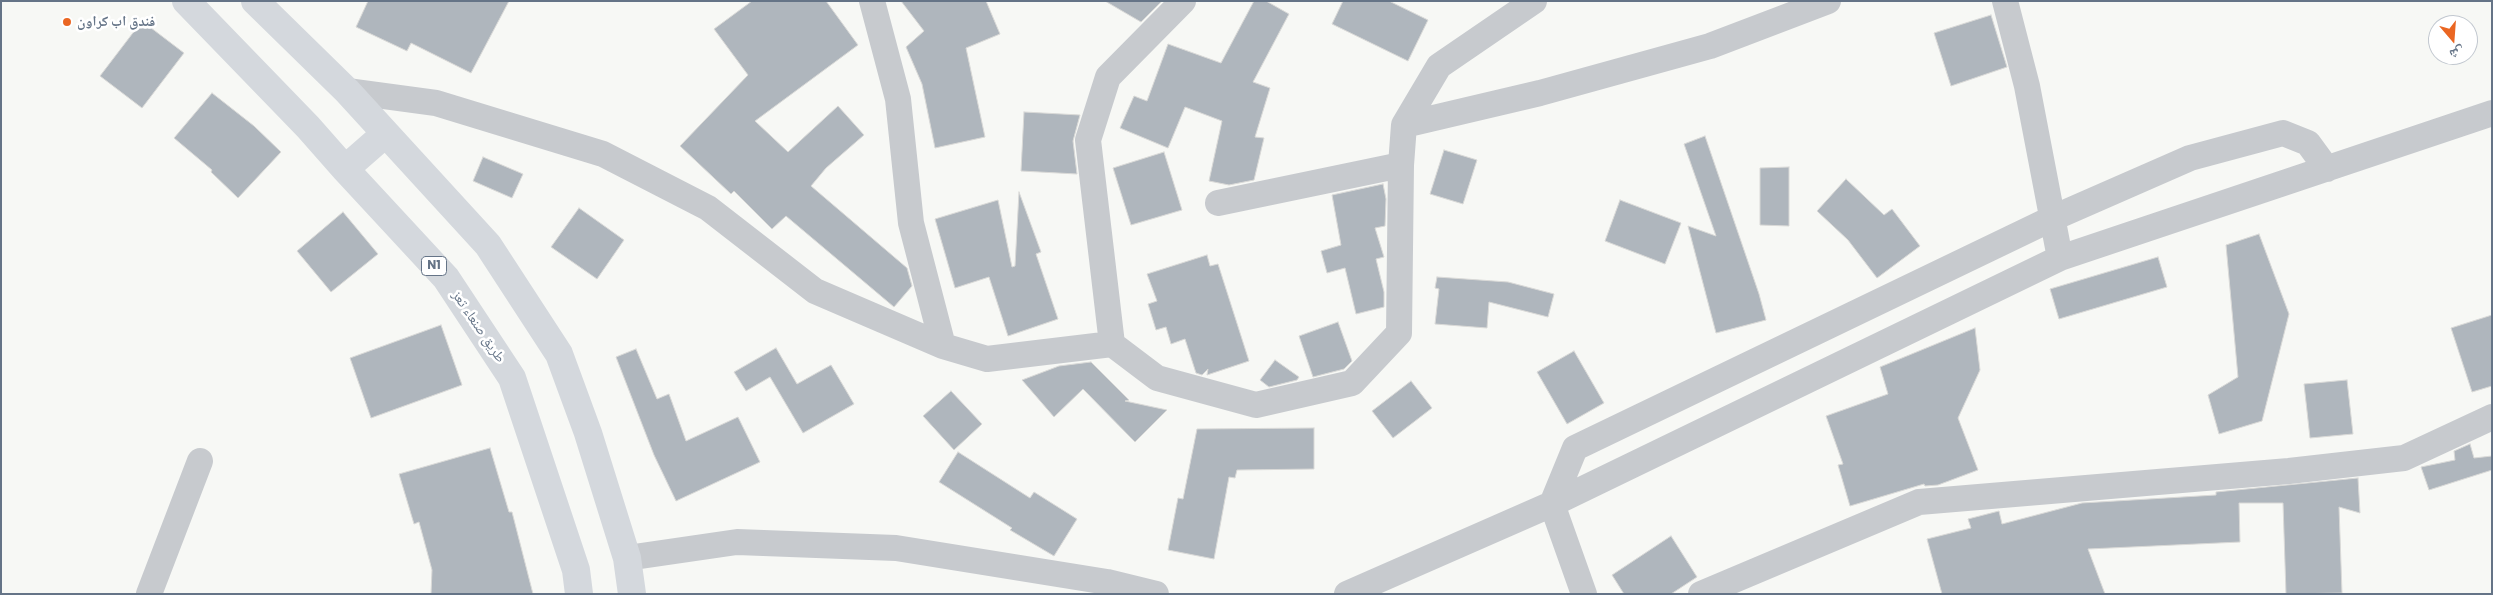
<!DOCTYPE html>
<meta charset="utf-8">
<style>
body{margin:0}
#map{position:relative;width:2493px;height:595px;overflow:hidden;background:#f7f8f5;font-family:Poppins,"Noto Naskh Arabic",sans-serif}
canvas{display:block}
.frame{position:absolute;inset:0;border:2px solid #657487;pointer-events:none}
.north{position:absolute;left:2428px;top:15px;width:50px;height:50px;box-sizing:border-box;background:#fff;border:1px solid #c1c7cf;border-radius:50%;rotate:162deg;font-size:14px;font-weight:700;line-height:20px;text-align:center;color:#657487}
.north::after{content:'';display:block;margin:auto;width:18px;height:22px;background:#ea6622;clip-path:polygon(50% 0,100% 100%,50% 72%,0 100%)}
</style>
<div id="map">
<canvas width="2493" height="595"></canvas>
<div class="frame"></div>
<div class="north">ش</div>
</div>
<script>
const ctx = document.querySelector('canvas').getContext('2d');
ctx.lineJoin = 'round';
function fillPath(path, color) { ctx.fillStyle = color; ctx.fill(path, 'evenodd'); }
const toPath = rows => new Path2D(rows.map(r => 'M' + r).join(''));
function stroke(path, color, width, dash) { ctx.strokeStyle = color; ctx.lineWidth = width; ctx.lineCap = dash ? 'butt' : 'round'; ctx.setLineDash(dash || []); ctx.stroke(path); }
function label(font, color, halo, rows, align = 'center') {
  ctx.font = font + ' Poppins,"Noto Naskh Arabic",sans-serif'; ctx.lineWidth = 5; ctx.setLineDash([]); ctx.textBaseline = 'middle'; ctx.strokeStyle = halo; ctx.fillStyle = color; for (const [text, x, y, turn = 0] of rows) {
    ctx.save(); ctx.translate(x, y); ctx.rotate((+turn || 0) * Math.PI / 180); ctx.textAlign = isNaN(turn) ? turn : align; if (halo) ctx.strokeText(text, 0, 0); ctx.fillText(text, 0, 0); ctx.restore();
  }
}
const building = toPath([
 [368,1,509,1,471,73,411,43,407,51,356,27,368,1],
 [752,1,826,1,858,45,755,121,788,152,838,106,864,135,826,168,811,186,907,268,912,286,894,307,786,216,772,229,734,191,731,194,680,146,748,75,714,29,752,1],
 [901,1,986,1,1000,34,966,48,985,137,935,148,922,84,906,47,924,31,901,1],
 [1105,1,1162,1,1141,22,1105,1],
 [1254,1,1266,1,1289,14,1253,82,1270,88,1255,137,1264,138,1254,180,1229,185,1209,181,1222,121,1185,107,1168,148,1120,128,1134,96,1147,101,1168,44,1221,63,1254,1],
 [1343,1,1389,1,1428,20,1408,61,1332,24,1343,1],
 [1991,15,2007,67,1951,86,1934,33,1991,15],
 [142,21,184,53,142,108,100,76,142,21],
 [212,93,254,126,281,152,238,198,211,172,212,170,174,138,212,93],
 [1024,112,1080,115,1073,141,1077,174,1021,171,1024,112],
 [1705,136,1759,294,1766,320,1716,333,1688,226,1716,236,1684,144,1705,136],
 [1444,150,1477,160,1463,204,1430,194,1444,150],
 [1164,152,1182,210,1131,225,1113,168,1164,152],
 [483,157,523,174,512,198,473,181,483,157],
 [1789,167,1789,226,1760,225,1760,168,1789,167],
 [1846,179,1884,215,1892,209,1920,246,1877,278,1848,240,1817,211,1846,179],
 [1383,184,1386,199,1385,226,1375,228,1384,257,1376,259,1384,292,1384,307,1356,314,1345,268,1327,273,1321,251,1341,245,1332,195,1383,184],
 [1019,192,1041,252,1036,254,1058,319,1008,336,989,277,955,288,935,219,998,200,1012,267,1015,266,1019,192],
 [1620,200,1681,223,1665,264,1605,241,1620,200],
 [579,208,624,240,597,279,551,247,579,208],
 [343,212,378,254,331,292,297,251,343,212],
 [2259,234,2289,314,2262,421,2219,434,2208,395,2238,377,2226,245,2259,234],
 [1207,255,1210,266,1218,264,1249,361,1207,375,1208,369,1202,375,1196,373,1185,339,1171,344,1166,327,1156,330,1148,304,1157,301,1147,274,1207,255],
 [2158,257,2167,287,2059,319,2050,289,2158,257],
 [1437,277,1508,282,1554,294,1548,317,1489,302,1487,328,1435,324,1439,289,1435,288,1437,277],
 [2492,315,2492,386,2472,392,2451,328,2492,315],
 [1338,322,1352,361,1344,369,1313,377,1299,336,1338,322],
 [441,325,462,385,371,418,350,358,441,325],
 [1975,328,1980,370,1958,418,1978,470,1938,485,1925,486,1924,484,1850,506,1838,465,1843,464,1826,416,1888,394,1880,367,1975,328],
 [776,348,797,384,831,365,854,404,803,433,770,377,746,391,734,372,776,348],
 [636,349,657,399,669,394,686,441,738,417,760,462,676,501,654,455,616,357,636,349],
 [1574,351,1604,403,1567,424,1537,372,1574,351],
 [1275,360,1299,377,1297,380,1269,387,1260,380,1275,360],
 [1091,362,1129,400,1125,401,1167,410,1135,442,1083,389,1054,417,1022,380,1059,366,1091,362],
 [2347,380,2353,434,2310,438,2304,384,2347,380],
 [1411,381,1432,408,1393,438,1372,411,1411,381],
 [951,391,982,424,954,450,923,416,951,391],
 [1314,428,1314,469,1237,470,1235,478,1229,477,1214,559,1168,550,1178,498,1183,499,1197,429,1314,428],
 [2470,444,2474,458,2492,456,2492,470,2429,490,2421,467,2455,460,2454,451,2470,444],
 [490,448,509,512,512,512,533,594,431,594,432,570,419,522,414,524,399,474,490,448],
 [958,452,1030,498,1034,492,1077,519,1054,556,1010,530,1012,528,939,482,958,452],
 [2358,478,2360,513,2339,507,2342,593,2286,594,2283,503,2239,503,2240,542,2088,549,2105,594,1942,594,1927,539,1971,528,1968,519,1999,511,2002,524,2082,503,2216,495,2216,492,2358,478],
 [1671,536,1697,577,1671,594,1624,594,1612,575,1671,536]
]);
const minor = toPath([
 [872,1,898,99,911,223,943,346],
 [2005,1,2027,86,2060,258],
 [347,91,436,103,603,154,708,208,815,291,943,346,987,359,1112,344,1157,378,1256,405,1352,383,1399,333,1401,165,1404,125,1540,93,1710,46,1828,1],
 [1404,125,1439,66,1534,1],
 [1218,203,1401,165],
 [1112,344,1088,140,1108,77,1183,1],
 [627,558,737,542,896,548,1107,582,1156,594],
 [149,594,200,461],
 [1347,594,1552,504,2060,258,2492,113],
 [1584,594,1552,504,1575,448,2053,218,2190,158,2283,133,2308,143,2327,169],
 [1701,594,1919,502,2289,471,2404,458,2492,417]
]);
const highway = toPath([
 [186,1,308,127,345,169,446,278,512,378,576,570,579,594],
 [255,1,347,91,488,245,559,354,588,433,627,558,632,594],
 [345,169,385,134]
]);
const markers = [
 [67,22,5,"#ea6622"]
];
const shields = [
 [434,266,25]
];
const shieldNames = [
 ["N1",434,266]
];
const poiNames = [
 ["فندق اب كراون",77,22]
];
const streetNames = [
 ["طريق صنعاء تعز",478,327,56]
];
fillPath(building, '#afb6bd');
stroke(building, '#d9d9d7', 1);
stroke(minor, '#c7cace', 26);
stroke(highway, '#d4d8dd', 28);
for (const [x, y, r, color] of markers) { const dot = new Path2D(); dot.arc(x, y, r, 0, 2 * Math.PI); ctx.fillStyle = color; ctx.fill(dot); stroke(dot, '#fff', 2); }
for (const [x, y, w] of shields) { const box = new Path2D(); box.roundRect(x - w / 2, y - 9.5, w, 19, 4); ctx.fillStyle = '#fff'; ctx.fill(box); stroke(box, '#657487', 1); }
label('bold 12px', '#657487', null, shieldNames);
label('bold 14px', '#657487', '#fff', poiNames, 'left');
label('14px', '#657487', '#fff', streetNames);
</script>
